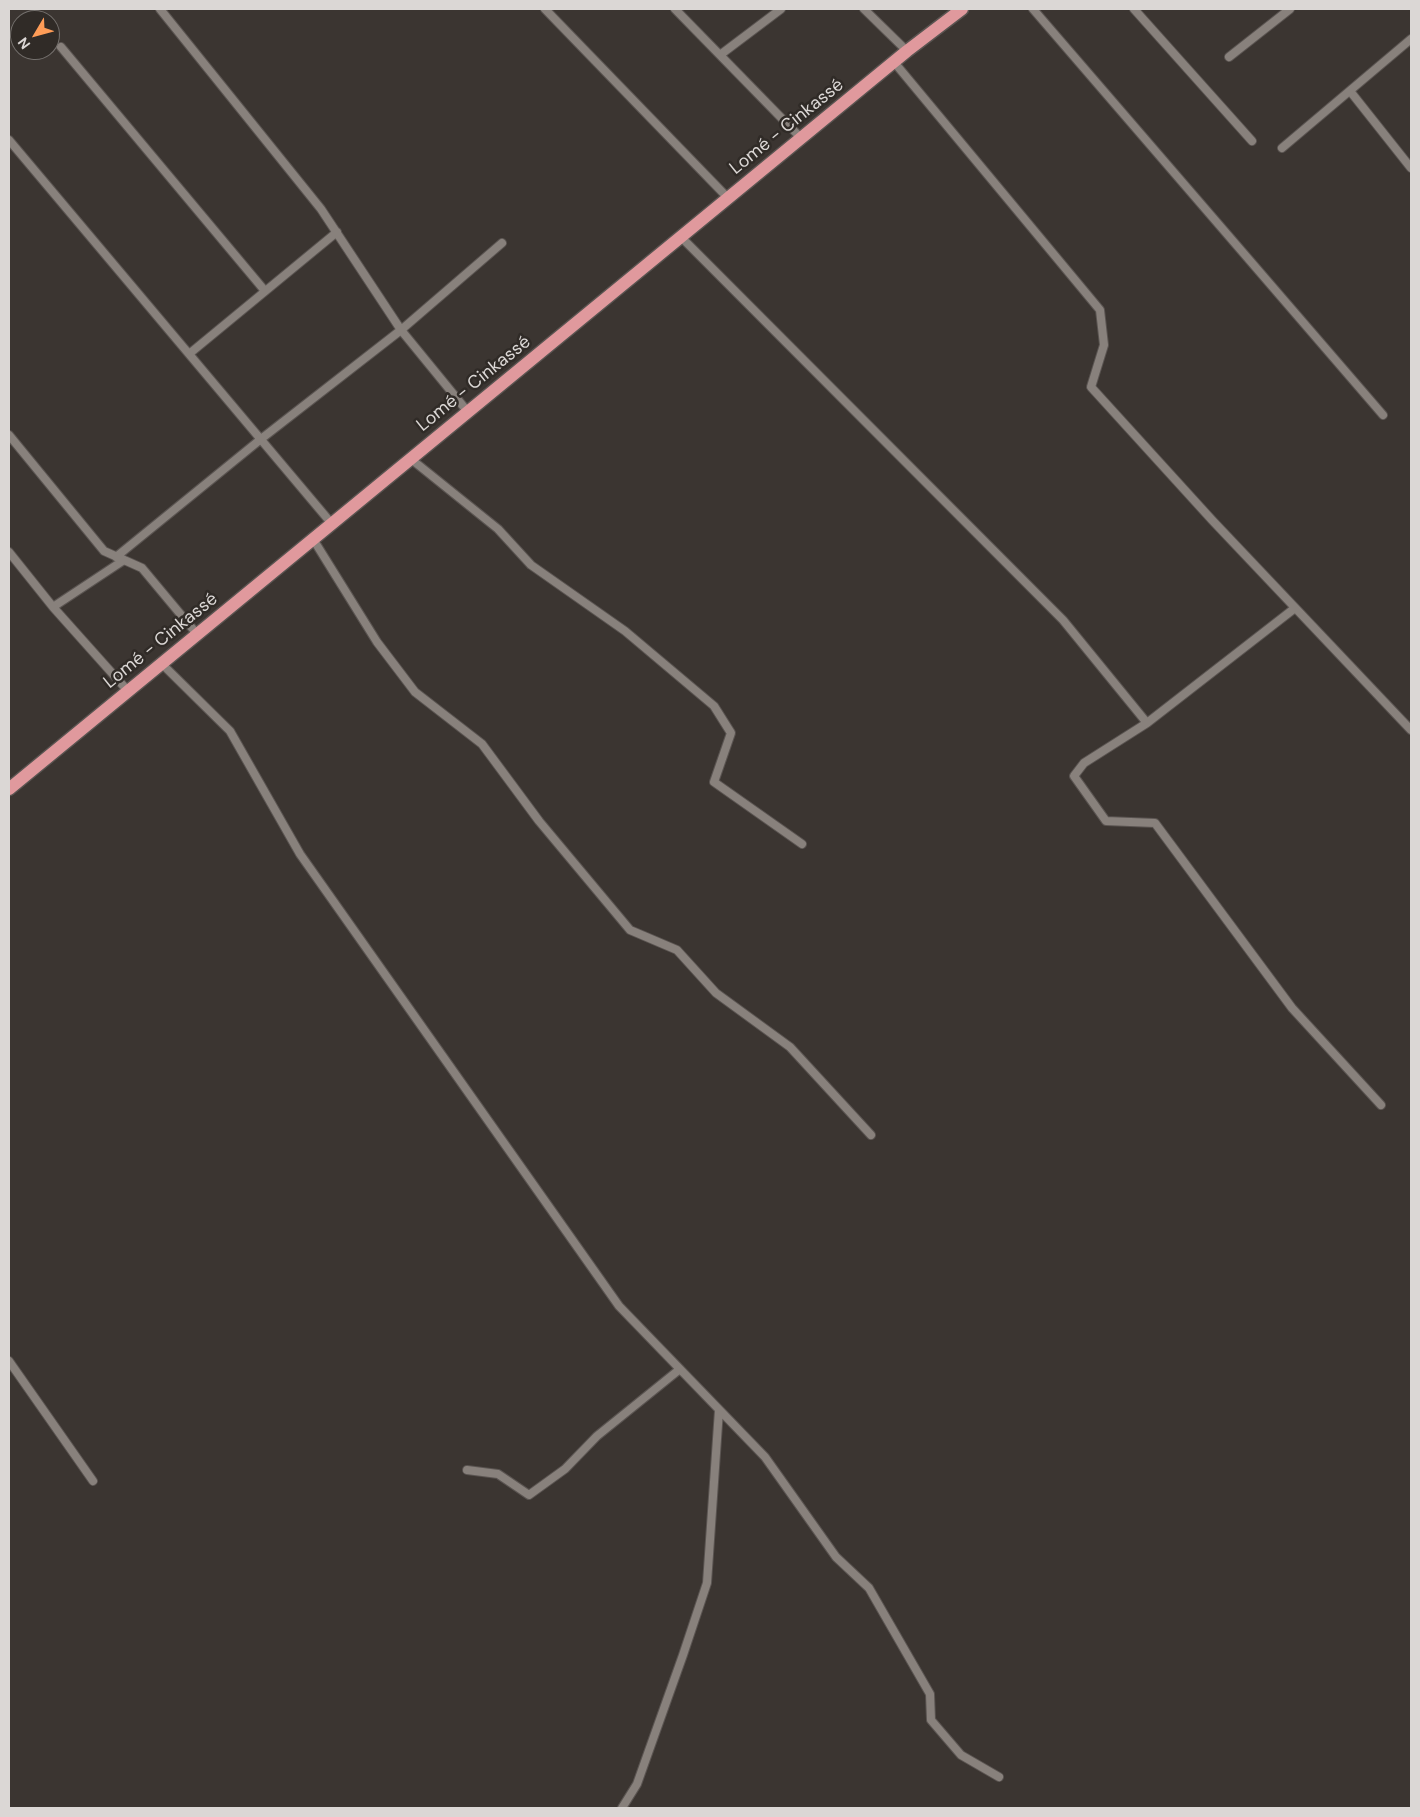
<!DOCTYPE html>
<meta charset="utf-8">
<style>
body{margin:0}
#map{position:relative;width:1420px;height:1817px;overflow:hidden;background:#3b3531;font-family:"DM Sans",sans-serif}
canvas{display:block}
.frame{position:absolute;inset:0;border:10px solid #dbd7d5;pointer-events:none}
.north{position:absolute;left:10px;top:10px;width:50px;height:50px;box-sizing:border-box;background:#302b27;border:1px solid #74706d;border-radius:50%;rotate:233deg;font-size:14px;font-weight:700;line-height:20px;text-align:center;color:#dbd7d5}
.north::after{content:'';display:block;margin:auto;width:18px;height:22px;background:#fe9c57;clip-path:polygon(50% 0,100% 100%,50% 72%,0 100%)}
</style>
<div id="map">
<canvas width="1420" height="1817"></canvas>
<div class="frame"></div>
<div class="north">N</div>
</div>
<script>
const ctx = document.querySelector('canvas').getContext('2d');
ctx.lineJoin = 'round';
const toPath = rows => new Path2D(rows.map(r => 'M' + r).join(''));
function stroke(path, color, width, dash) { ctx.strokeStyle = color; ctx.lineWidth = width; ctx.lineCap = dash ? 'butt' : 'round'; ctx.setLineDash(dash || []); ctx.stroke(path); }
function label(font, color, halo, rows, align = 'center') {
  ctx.font = font + ' "DM Sans",sans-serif'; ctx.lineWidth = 5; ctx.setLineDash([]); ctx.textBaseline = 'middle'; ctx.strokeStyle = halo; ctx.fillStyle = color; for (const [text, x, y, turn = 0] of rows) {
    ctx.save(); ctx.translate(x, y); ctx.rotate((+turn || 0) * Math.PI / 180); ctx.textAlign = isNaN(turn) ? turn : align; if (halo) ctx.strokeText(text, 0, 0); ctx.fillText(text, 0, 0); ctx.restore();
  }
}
const minor = toPath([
 [160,9,321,209,401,330,468,412],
 [545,9,728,198],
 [675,9,801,138],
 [864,9,907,51],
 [1033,9,1383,415],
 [1134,9,1252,141],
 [61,47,265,291],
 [720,55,781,9],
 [1229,57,1290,9],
 [894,62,1100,310,1104,345,1091,387,1212,520,1411,730],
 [1350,91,1411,168],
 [9,140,332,524],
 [1282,148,1411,39],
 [681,237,1063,620,1147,723,1084,763,1074,776,1106,821,1155,823,1292,1008,1381,1105],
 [189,354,337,232],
 [9,435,104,551,142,568,197,634],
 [411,459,498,529,531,565,625,631,714,706,731,733,714,782,802,844],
 [313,539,377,642,415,692,482,744,539,821,630,930,677,950,716,993,790,1047,871,1135],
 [9,552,53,607,128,691],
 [116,557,261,439,401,330,502,243],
 [53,607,124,560],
 [161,663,230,731,300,854,619,1306,765,1457,836,1557,869,1588,930,1694,931,1720,961,1755,999,1777],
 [1147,723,1295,608],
 [9,1361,93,1481],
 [467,1470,498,1474,529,1495,565,1469,597,1436,680,1369],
 [622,1808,637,1784,683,1655,707,1583,719,1410]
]);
const trunk = toPath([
 [9,789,907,51,962,9]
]);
const streetNames = [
 ["Lomé - Cinkassé",787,127,-39],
 ["Lomé - Cinkassé",474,384,-39],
 ["Lomé - Cinkassé",161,641,-39]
];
stroke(minor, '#5a5451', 10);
stroke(trunk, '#5a5451', 15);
stroke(minor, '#88817c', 8);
stroke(trunk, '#e0999d', 12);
label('18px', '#dbd7d5', '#302b27', streetNames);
</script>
